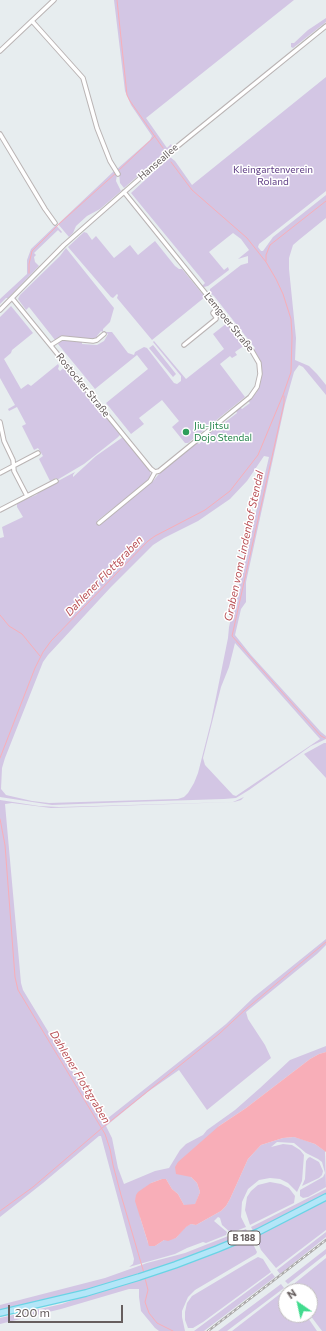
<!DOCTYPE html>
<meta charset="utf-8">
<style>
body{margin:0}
#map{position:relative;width:326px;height:1331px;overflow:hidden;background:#e7edef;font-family:Commissioner,sans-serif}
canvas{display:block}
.north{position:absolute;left:278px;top:1283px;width:40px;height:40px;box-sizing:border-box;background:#fff;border:1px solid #c2bfbf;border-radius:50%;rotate:326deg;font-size:11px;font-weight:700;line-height:16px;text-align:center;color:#665e5e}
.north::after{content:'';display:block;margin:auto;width:14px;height:18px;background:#41db8e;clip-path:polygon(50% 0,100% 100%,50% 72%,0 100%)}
.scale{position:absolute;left:8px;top:1305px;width:115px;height:18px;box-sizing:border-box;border:2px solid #665e5e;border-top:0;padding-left:5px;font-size:12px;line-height:14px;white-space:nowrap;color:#665e5e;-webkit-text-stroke:3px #fff;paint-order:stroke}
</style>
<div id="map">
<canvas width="326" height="1331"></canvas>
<div class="north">N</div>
<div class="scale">200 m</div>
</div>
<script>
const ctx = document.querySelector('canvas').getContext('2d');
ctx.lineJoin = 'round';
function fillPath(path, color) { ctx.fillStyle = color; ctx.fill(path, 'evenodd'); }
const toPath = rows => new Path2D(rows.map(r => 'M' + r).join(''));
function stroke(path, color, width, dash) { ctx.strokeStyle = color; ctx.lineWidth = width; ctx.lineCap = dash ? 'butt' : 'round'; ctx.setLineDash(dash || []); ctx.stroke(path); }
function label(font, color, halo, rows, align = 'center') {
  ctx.font = font + ' Commissioner,sans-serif'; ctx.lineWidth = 3; ctx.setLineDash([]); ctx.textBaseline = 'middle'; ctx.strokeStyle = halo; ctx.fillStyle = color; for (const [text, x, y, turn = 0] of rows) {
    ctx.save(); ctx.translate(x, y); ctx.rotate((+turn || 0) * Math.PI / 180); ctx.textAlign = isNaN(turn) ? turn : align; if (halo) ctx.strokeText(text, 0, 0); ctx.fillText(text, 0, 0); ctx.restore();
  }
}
const green = toPath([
 [114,0,294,0,146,118,167,148,171,144,172,146,124,188,120,183,119,173,116,170,150,140,152,136,131,105,125,91],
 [326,18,326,22,293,48,291,47,291,43,294,43,308,30],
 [326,77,326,191,259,244,258,247,261,251,263,251,273,237,326,195,326,218,300,239,293,245,289,258,289,269,296,338,295,360,309,366,317,374,326,385,326,395,303,367,299,365,294,372,285,404,246,582,246,602,241,609,235,635,251,655,321,732,326,736,326,739,311,746,249,790,236,798,224,799,130,802,52,805,0,797,0,538,4,537,2,527,23,517,17,507,17,503,36,495,41,490,75,472,73,475,73,477,96,456,123,437,150,471,151,476,149,480,97,521,99,524,154,480,163,469,197,442,199,444,210,435,209,433,216,427,217,429,222,425,221,423,223,421,224,423,237,413,236,411,240,407,242,409,250,403,248,401,256,393,260,385,261,367,259,358,254,350,255,348,214,296,210,293,210,289,241,265,248,263,248,256,238,259,249,250,241,239,233,233,209,252,224,270,228,267,229,270,208,286,204,287,202,286,205,283,131,193,170,157,175,161,192,185],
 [264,456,269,457,229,627,228,638,211,722,198,773,194,783,188,793,184,797,178,799,49,803,32,801,6,795,1,789,2,768,5,758,43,662,48,655,111,587,153,545,164,538,198,521,230,499,247,481],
 [235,643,320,739,236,796,233,795,205,765,203,758,221,687,229,667],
 [114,171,117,174,116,181,121,191,100,209,87,216,76,226,73,233,69,237,58,224],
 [56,225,62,232,61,233,58,230,34,253,36,255,34,257,35,262,39,266,8,298,6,298,0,304,0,299,27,274,27,260,31,249],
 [84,232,87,233,92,240,96,236,114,258,130,245,138,255,155,241,175,266,179,269,182,269,205,297,152,340,117,298,118,295,117,294,113,298,111,297,68,247],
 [66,248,114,308,110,322,103,329,103,332,101,331,97,336,98,339,96,340,67,337,55,340,29,307,26,310,18,299,20,295,60,256],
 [11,306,33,333,12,350,11,353,4,359,21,389,28,384,31,386,58,364,59,366,58,369,60,371,66,366,119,433,120,435,117,438,84,464,57,480,56,478,50,481,39,459,43,456,38,448,34,450,22,426,26,424,17,407,9,411,8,409,15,405,0,378,0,317],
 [227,323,245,345,235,352,237,355,232,358,230,356,220,364,245,397,188,443,185,443,172,427,179,421,162,400,139,418,144,424,131,434,106,403,148,369,137,355,95,389,58,344,61,340,67,340,82,342,82,344,97,345,104,341,108,334,106,333,106,332,112,332,128,353,134,355,135,352,144,347,147,348,174,383,177,384,181,381,181,376,153,342,154,341,186,379,224,349,213,334],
 [153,345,176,374,173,377,149,348],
 [324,743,326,743,326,778,304,754],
 [244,797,241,800,234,802,51,808,12,803,5,804,21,983,23,990,103,1122,199,1046,226,1024,254,997,326,939,326,945,317,954,246,1012,248,1019,265,1045,271,1058,207,1110,179,1070,149,1091,106,1126,112,1138,118,1168,124,1184,155,1171,169,1168,180,1150,186,1144,203,1135,207,1130,235,1110,260,1088,290,1060,326,1046,326,1052,319,1054,310,1059,246,1108,219,1126,191,1177,197,1183,200,1192,195,1205,184,1205,178,1194,172,1189,166,1179,162,1179,151,1183,140,1217,148,1243,155,1246,164,1240,176,1238,185,1227,191,1224,196,1225,221,1211,226,1206,230,1199,248,1159,261,1145,283,1138,294,1137,301,1139,315,1144,325,1151,326,1187,308,1197,303,1198,300,1196,300,1190,323,1177,325,1173,322,1162,318,1159,306,1153,294,1143,277,1142,271,1147,283,1144,292,1145,300,1150,304,1155,302,1181,297,1192,288,1183,280,1179,270,1178,259,1180,248,1189,242,1202,241,1217,246,1227,231,1233,222,1225,220,1218,218,1217,214,1221,227,1232,226,1235,206,1243,203,1242,187,1248,175,1254,129,1267,133,1264,134,1259,132,1251,101,1136,99,1136,43,1183,0,1217,0,800,39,806,59,807,233,802],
 [310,1157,319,1162,323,1171,322,1175,319,1178,302,1186,305,1179,306,1161,308,1158],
 [270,1182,281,1184,289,1188,295,1196,294,1203,250,1225,245,1210,247,1197,251,1191,258,1185],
 [326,1189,326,1194,253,1231,251,1227],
 [326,1200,326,1230,276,1268,261,1250,255,1235],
 [246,1229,248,1233,176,1263,104,1285,0,1311,0,1305,105,1278,147,1263,185,1253],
 [326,1232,326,1237,280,1274,277,1270],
 [250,1238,257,1252,256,1254,195,1290,188,1297,182,1311,182,1317,185,1331,159,1331,155,1328,141,1311,139,1297,139,1289,129,1289,61,1309,0,1324,0,1318,62,1304,81,1297,138,1280,210,1255],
 [326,1249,326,1254,288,1284,285,1281],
 [258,1257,263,1259,271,1272,203,1322,193,1328,188,1328,185,1320,185,1312,187,1303,192,1296,249,1262],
 [326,1258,326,1331,322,1331,310,1315,310,1291,293,1291,290,1287],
 [272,1273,275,1277,204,1331,194,1331],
 [281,1284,284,1288,227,1331,218,1331],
 [285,1290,286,1315,306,1315,317,1331,232,1331]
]);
const water = toPath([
 [326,1052,326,1152,315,1144,294,1137,283,1138,261,1145,248,1159,230,1199,226,1206,221,1211,196,1225,191,1224,186,1227,176,1238,168,1241,164,1240,155,1246,149,1246,135,1201,136,1195,138,1192,151,1183,162,1179,166,1179,172,1189,178,1194,184,1205,195,1204,200,1192,197,1183,191,1177,176,1174,175,1167,178,1162,219,1126,246,1108,310,1059,319,1054]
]);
const stream = toPath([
 [117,0,127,95,130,101,163,148],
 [118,171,155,136],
 [266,261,266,255,270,245,326,201],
 [29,273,29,264,32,251,60,223,116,173],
 [284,396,284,403,232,636,321,736,325,738],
 [0,615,9,626,22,634,40,656],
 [0,758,35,668,43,652,51,641,148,541,155,536,205,510,230,491,258,455,283,395,291,372,292,336,291,319,283,294,276,279,266,262,247,238,192,190,171,162],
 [0,819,5,845,15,977,18,990,105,1134,110,1149,113,1165,121,1195,144,1273],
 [0,1211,33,1187,102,1128,219,1034,246,1009,326,942],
 [145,1278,148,1290,145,1302,149,1313,157,1323,173,1331]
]);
const street = toPath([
 [32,21,83,78,97,128,110,161,118,174],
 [0,51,54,0],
 [0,134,45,209,55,223],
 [12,298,151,469,155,472],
 [0,310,64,245,163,158,326,26],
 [51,345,62,338,93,341,97,340,104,334],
 [184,345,216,319,216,317,213,313,217,308],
 [0,422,4,441,13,460,14,471,27,496],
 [0,473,38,453],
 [0,510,56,481],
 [99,523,150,481,155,472,159,471,250,397,257,387,260,374,259,363,252,351,124,192]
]);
const primary = toPath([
 [0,1313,86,1293,139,1277,175,1265,217,1249,258,1232,326,1197]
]);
const rail = toPath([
 [208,1331,326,1240]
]);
const markers = [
 [186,432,4,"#2e9e5b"]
];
const shields = [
 [244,1238,32]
];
const shieldNames = [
 ["B 188",244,1238]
];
const streetNames = [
 ["Hanseallee",158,162,-41],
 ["Lemgoer Straße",229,322,51],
 ["Rostocker Straße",83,385,51]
];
const parkNames = [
 ["Kleingartenverein",273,170],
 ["Roland",273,182]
];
const leisureNames = [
 ["Jiu-Jitsu",194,426],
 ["Dojo Stendal",194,438]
];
const waterNames = [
 ["Graben vom Lindenhof Stendal",244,546,-78],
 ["Dahlener Flottgraben",104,576,-46],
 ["Dahlener Flottgraben",80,1077,59]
];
fillPath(green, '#d3c6e4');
fillPath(water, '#f8aeb8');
stroke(stream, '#f8aeb8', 1);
stroke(street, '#bab4b4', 5.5);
stroke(primary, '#69d4e5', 8);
stroke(street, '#fff', 3.5);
stroke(primary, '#b3e6f8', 5.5);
stroke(rail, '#acaaaa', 2.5);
stroke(rail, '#fff', 1, [3]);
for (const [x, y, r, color] of markers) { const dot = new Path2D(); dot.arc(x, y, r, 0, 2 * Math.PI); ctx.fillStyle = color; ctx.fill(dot); stroke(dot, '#fff', 1.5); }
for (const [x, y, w] of shields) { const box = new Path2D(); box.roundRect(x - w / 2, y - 7, w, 14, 3); ctx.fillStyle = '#fff'; ctx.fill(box); stroke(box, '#665e5e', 1); }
label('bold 9px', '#665e5e', null, shieldNames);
label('10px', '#665e5e', '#fff', streetNames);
label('10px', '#5f3e85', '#fff', parkNames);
label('10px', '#27864d', '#fff', leisureNames, 'left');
label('italic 11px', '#ba5258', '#fff', waterNames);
</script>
